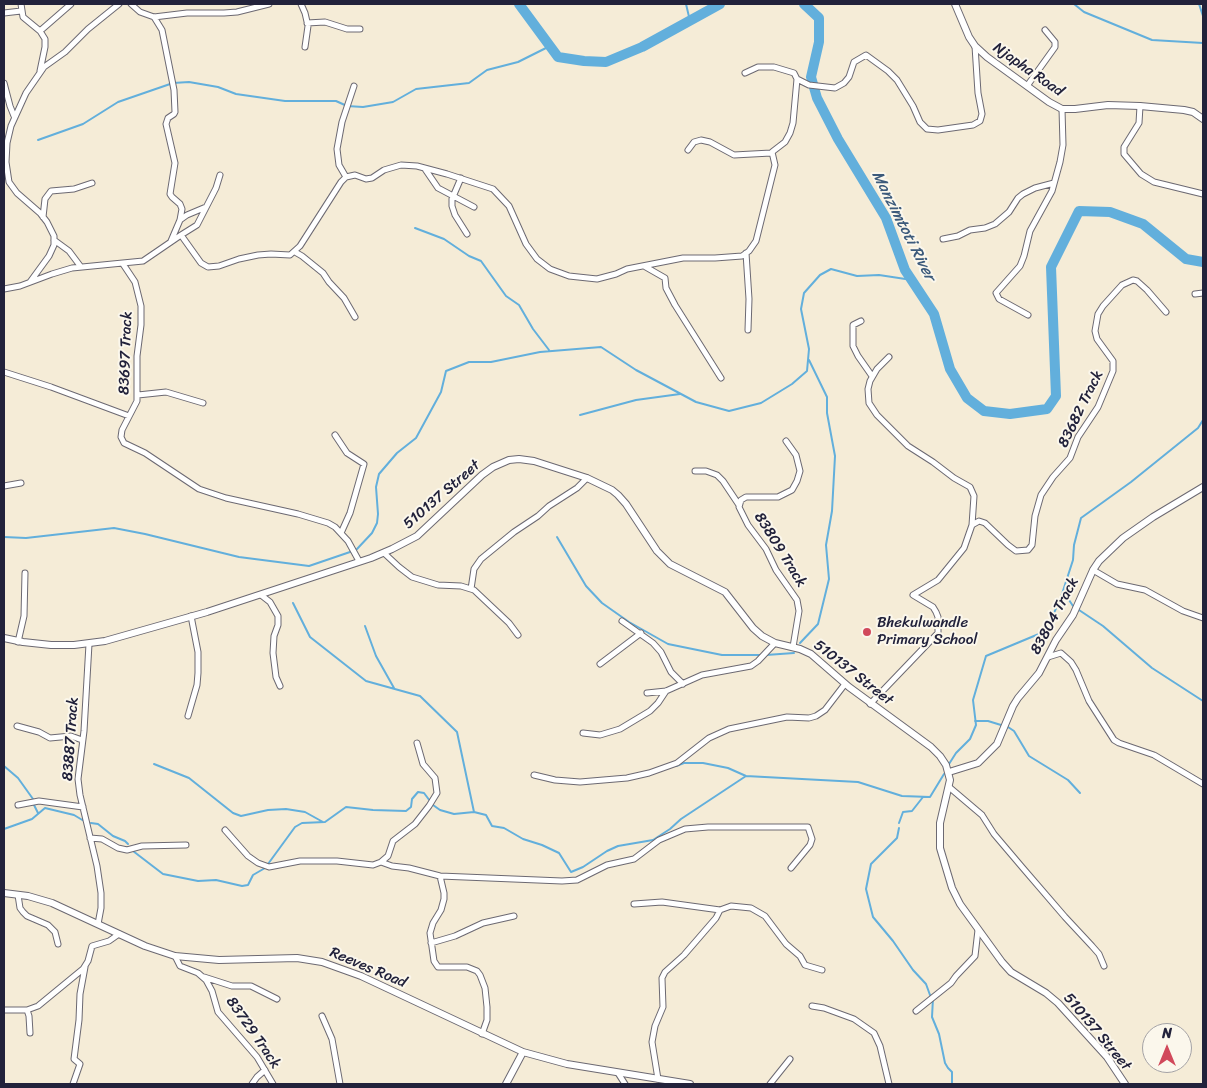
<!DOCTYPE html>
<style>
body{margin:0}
#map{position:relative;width:1207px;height:1088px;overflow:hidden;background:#f5ecd7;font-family:Sriracha,sans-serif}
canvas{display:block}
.frame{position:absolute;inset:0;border:5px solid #22223b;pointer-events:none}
.north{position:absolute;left:1142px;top:1023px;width:50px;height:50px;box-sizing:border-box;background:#fbf7ec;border:1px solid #a4a2a5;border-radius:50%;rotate:0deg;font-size:14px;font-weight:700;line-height:20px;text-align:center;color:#22223b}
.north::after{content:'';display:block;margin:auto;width:18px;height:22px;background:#d1495b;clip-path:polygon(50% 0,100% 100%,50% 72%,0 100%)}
</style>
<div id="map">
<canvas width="1207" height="1088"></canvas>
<div class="frame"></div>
<div class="north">N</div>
</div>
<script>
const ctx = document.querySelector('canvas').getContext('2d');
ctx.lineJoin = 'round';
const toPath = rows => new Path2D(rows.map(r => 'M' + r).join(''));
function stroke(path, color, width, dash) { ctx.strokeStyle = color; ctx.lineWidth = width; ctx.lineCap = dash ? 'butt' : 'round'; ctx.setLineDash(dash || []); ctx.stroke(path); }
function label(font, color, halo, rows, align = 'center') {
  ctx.font = font + ' Sriracha,sans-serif'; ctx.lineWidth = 4; ctx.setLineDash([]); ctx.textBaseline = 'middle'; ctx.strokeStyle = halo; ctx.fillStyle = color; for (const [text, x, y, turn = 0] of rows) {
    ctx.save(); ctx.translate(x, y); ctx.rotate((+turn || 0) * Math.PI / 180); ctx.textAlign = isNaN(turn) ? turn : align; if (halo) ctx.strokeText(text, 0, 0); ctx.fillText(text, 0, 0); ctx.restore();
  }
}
const stream = toPath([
 [686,4,690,21],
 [1074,4,1084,12,1152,40,1203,43],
 [1199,4,1203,16],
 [38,140,83,124,118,102,173,83,189,82,218,87,236,94,285,101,336,101,347,106,363,107,393,102,416,89,469,83,487,70,518,62,550,46],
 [415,228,444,239,469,256,481,261,506,296,519,305,533,329,549,350],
 [1203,343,1203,349],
 [580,415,636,400,680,394],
 [4,537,26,538,114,528,145,534,239,557,309,566,350,552],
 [557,537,586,586,602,603,629,622,668,644,722,655,761,655],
 [357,549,372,533,377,523,378,514,376,487,379,474,397,453,416,438,441,392,446,371,469,362,491,362,540,352,601,347,636,370,696,402,729,411,761,403,792,384,807,371,809,349,801,309,804,293,820,275,831,269,857,276,879,275,912,280],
 [1063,591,1073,606],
 [293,603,310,637,366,681,420,696,457,732,474,812],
 [1079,610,1103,626,1152,668,1203,701],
 [365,626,376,656,394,688],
 [800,643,818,624,829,579,826,545,832,511,835,456,827,413,827,397,809,360],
 [766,655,794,653],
 [975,721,988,721,1001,725],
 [1008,727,1014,731,1029,756,1068,780,1080,793],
 [154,764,189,778,233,813,241,816,268,810,286,809,305,812,323,822],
 [949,764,956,753,970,739,976,725,973,700,986,656,1046,631,1061,597,1073,560,1074,545,1081,518,1131,482,1198,428,1203,420],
 [4,766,18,778,33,799],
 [676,766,684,763,703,763,728,768,746,776,858,782,902,796,930,797,944,774],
 [34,805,38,813],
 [433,805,440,810,454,814,474,812,486,815,492,826,504,828,523,839,542,845,559,853,571,872,583,867,607,851,618,846,653,840,670,829,681,819,746,776],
 [91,823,98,824,113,836,125,841,128,844],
 [899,823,903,812,912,811,923,797],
 [899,828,897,838,871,864,866,889,873,917,893,941,913,970,926,984,930,995,933,998,932,1017,939,1034,945,1063,948,1068,952,1072,952,1084],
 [4,829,32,819,45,808,74,815,84,821],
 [133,851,163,874,198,881,216,880,242,886,248,885,253,875,265,868],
 [268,864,295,827,302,823,325,822,346,807,373,810,406,811,411,807,412,799,418,792,424,793,430,801]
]);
const river = toPath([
 [519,4,558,57,584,61,606,62,642,47,720,4],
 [804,4,819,18,819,42,811,77,817,98,838,139,886,218,905,270,934,314,950,369,967,398,984,411,1010,414,1047,409,1056,396,1051,267,1079,211,1110,212,1143,224,1186,259,1203,262]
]);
const minor = toPath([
 [21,4,23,17,40,31,45,39,45,47,40,71],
 [131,4,140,12,154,17,187,13,224,13,237,12,269,4],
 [301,4,305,13,308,26,305,47],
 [4,13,21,11],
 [154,17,162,30,174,90,175,112,174,114,168,118,166,124,175,163,170,194,172,197,180,204,182,209,180,220,171,241],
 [307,23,325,22,347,29,360,29],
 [40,31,71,4],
 [797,79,809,85,835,88,844,83,849,77,854,62,866,55,888,71,897,80,913,106,920,122,927,129,938,130,973,125,980,121,982,114,978,93,975,46],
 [4,83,10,106,14,116],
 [1027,86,1055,47,1055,42,1045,30],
 [1140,106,1139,123,1124,147,1124,154,1141,174,1154,182,1203,194],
 [688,150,694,142,701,140,710,142,734,155,771,153],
 [425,169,438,188,474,207],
 [346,177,339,165,337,149,342,122,354,86],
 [461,178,452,199,452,206,455,215,467,234],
 [43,217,45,199,51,191,74,189,92,183],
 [180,220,187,215,206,207],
 [181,235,197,225,216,188,220,175],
 [943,239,958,236,970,230,985,228,995,224,1009,212,1018,198,1023,194,1035,188,1054,183],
 [54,240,69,251,81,267],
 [295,252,302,256,323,273,329,282,344,298,355,317],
 [746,253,749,299,748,330],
 [123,264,135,282,141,306,141,325,137,356,137,401,122,430,121,437,124,443,145,453,199,489,226,498,298,514,328,523,335,527,348,541,359,561],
 [644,266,665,278,666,288,675,305,721,378],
 [30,282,49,256,54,245,54,236,47,222,40,213,17,193,9,182,6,162,7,143,11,126,26,93,44,67,65,52,88,29,119,4],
 [4,289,20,286,52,274,72,268,143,261,181,235,201,263,208,267,219,266,239,259,258,255,271,254,290,255,300,246,341,182,346,177,355,175,366,179,372,178,384,170,401,165,417,166,447,174,493,189,509,206,526,244,537,259,550,269,569,276,597,279,616,274,627,269,683,258,715,258,742,256,749,251,756,241,775,165,772,152,785,142,790,133,793,123,797,79,794,73,774,67,758,67,745,73],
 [1195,294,1203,293],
 [1028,315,999,299,996,293,1020,266,1024,256,1030,231,1052,191,1060,162,1063,145,1062,109],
 [861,321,853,325,853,346,858,356,872,376],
 [889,357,877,369,870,381,868,389,869,403,877,415,908,446,933,462,954,478,970,487,974,496,972,525],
 [4,372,51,387,129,416],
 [138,395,166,392,203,403],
 [335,435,347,453,364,464,350,513,341,533],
 [786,441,796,455,800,471,797,481,792,490,778,497,746,497,741,500,739,507,748,525,766,549,776,570,797,600,799,611,793,647],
 [695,471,706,471,717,475,723,481,739,505],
 [4,486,21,483],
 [384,553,399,567,412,577,438,585,461,586,474,590,509,623,518,635],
 [1093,570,1117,584,1145,590,1183,611,1203,618],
 [471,589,474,569,481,559,514,532,538,516,549,506,577,488,587,478],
 [261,595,270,602,278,616,278,625,274,636,273,653,276,677,280,686],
 [622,621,653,643,661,652,671,672,683,684],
 [18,642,24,616,25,573],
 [89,644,84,731,78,779,80,795,97,866,101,893,101,908,98,924],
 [1048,657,1061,653,1071,662,1076,670,1089,701,1114,740,1119,743,1154,755,1203,784],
 [600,664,641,633],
 [647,693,666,691,702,675,751,666,758,661,775,643],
 [870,704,938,633,938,617,936,612,933,607,913,595,938,580,964,548,972,525,979,521,985,523,1008,545,1016,551,1028,550,1032,545,1035,516,1041,495,1053,477,1070,458,1078,437,1098,407,1113,371,1113,361,1097,339,1095,331,1098,314,1103,306,1122,285,1133,280,1137,281,1147,290,1166,312],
 [188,716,197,685,198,673,198,652,191,616],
 [17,726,39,732,50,738,71,736,82,740],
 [583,733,600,735,620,729,650,711,658,703,666,691],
 [534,775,555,780,580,782,627,778,649,773,677,763,709,738,729,729,787,717,809,718,816,716,825,710,845,684],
 [949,787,982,815,994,834,1022,867,1065,917,1092,946,1099,954,1104,966],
 [18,805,39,801,83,807],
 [225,830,248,856,258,863,269,867,300,861,337,861,373,865,381,862,392,866,409,868,440,876,562,881,577,880,607,865,634,859,659,840,685,829,708,827,808,827,812,839,810,845,791,868],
 [90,838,102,839,118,848,127,850,142,846,186,845],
 [381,862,388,856,393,841,415,824,429,806,437,793,435,778,423,764,417,743],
 [440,876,444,893,444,899,441,910,433,923,430,933,434,961,438,967,467,967,477,971,480,975,485,988,487,1007,487,1020,482,1034],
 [18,895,20,908,23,912,27,916,48,925,55,932,58,944],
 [634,904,662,902,720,910,731,906,751,908,765,916,786,944,800,956,805,965,822,970],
 [431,943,455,936,483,923,514,916],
 [175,956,180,966,198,973,206,980,212,991,218,1012,257,1057,273,1084],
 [204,977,232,986,251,986,277,999],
 [812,1006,824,1008,854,1019,874,1033,880,1046,889,1084],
 [4,1010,27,1010,38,1006,83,969,88,961,92,946,109,941,119,934],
 [27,1010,29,1016,30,1033],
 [916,1011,951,983,956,976,975,956,978,930],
 [322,1016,332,1039,340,1084],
 [618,1073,625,1084],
 [658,1079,652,1042,655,1026,663,1007,662,978,665,972,684,955,716,918,720,910],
 [73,1084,80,1064,74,1059,79,1020,80,994,85,967],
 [252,1084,257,1077,265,1070],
 [770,1084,790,1059]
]);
const tertiary = toPath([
 [955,4,969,37,975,46,987,57,1049,102,1062,109,1075,109,1108,105,1140,106,1184,110,1193,112,1203,119],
 [4,638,23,642,51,645,74,645,105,641,207,612,371,558,392,549,417,536,482,475,493,467,509,460,519,459,534,461,587,478,612,490,618,495,626,504,657,551,670,564,725,592,753,628,762,636,775,643,800,649,811,654,849,687,931,747,940,756,946,765,950,780,940,823,940,848,952,888,960,904,1002,962,1011,972,1046,993,1058,1003,1107,1057,1125,1084],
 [949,772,978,763,997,744,1013,706,1018,698,1039,673,1056,640,1073,615,1093,570,1099,561,1123,538,1153,517,1203,487],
 [4,893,28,896,52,903,145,946,175,956,219,960,297,958,322,962,361,976,523,1052,567,1064,690,1084],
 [506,1084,523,1052]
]);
const markers = [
 [867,632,5,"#d1495b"]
];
const streetNames = [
 ["Njapha Road",1028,70,35],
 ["83697 Track",126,353,-88],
 ["83682 Track",1081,409,-64],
 ["510137 Street",442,495,-41],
 ["83809 Track",780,550,58],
 ["83804 Track",1055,616,-62],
 ["510137 Street",853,673,38],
 ["83887 Track",71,739,-86],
 ["Reeves Road",368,968,23],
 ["510137 Street",1097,1032,50],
 ["83729 Track",253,1033,55]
];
const poiNames = [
 ["Bhekulwandle",877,623],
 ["Primary School",877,640]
];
const waterNames = [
 ["Manzimtoti River",903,226,63]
];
stroke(stream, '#62afdc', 2);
stroke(river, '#62afdc', 10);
stroke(minor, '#6c6972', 7);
stroke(tertiary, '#6c6972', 8);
stroke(minor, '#fff', 5);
stroke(tertiary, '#fff', 6);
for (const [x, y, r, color] of markers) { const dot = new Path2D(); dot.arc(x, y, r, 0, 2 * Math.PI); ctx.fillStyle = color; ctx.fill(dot); stroke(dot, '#fbf7ec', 2); }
label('15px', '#22223b', '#fbf7ec', streetNames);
label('15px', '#22223b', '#fbf7ec', poiNames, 'left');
label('italic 16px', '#3c5a7b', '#fbf7ec', waterNames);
</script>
